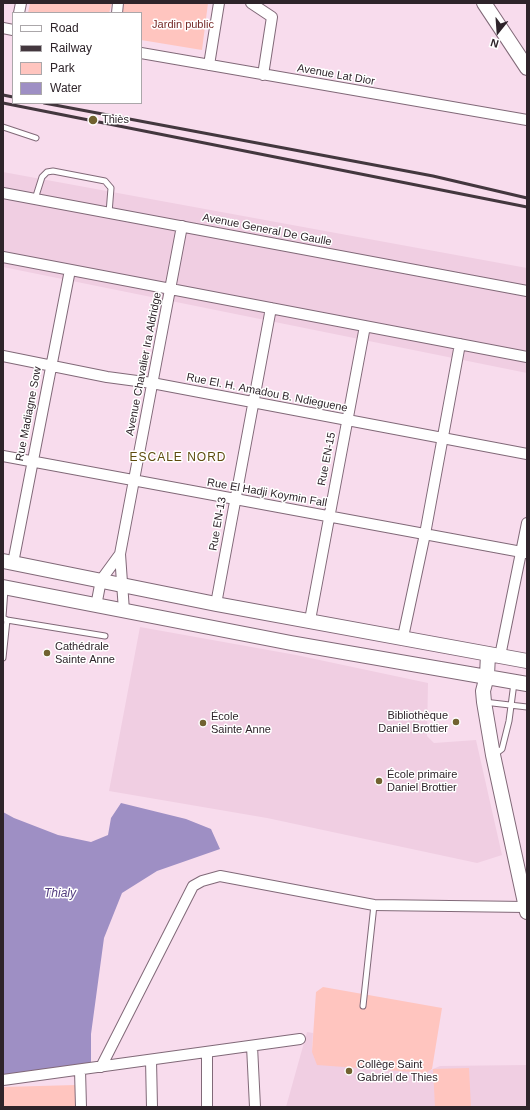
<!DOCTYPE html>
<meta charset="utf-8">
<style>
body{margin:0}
#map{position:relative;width:530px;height:1110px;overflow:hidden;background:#f8dced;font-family:Arial,sans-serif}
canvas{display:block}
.frame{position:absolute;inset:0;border:4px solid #2e242a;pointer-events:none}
.legend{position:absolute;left:12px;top:12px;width:130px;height:92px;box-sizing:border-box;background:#fff;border:1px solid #aba7aa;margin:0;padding:5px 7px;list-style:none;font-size:12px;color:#2e242a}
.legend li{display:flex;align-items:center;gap:8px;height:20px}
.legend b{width:20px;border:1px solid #aba7aa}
.north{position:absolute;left:478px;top:12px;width:40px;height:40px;-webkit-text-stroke:3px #fff;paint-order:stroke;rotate:197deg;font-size:11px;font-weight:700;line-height:16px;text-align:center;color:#2e242a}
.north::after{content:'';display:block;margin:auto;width:14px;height:18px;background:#2e242a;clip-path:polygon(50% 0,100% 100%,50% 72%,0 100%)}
</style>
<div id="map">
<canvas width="530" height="1110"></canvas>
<div class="frame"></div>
<ul class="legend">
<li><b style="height:5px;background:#fff"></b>Road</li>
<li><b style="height:5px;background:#43373e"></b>Railway</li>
<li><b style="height:11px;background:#ffc5bf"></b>Park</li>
<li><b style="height:11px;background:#9e8fc4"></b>Water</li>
</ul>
<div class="north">N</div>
</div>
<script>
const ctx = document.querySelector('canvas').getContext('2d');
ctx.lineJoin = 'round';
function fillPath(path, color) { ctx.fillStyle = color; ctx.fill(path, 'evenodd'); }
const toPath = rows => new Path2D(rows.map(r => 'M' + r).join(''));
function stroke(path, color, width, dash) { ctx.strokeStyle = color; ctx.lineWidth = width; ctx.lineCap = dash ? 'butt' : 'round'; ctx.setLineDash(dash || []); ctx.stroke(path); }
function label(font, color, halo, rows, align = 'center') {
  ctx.font = font + ' Arial,sans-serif'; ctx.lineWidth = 3; ctx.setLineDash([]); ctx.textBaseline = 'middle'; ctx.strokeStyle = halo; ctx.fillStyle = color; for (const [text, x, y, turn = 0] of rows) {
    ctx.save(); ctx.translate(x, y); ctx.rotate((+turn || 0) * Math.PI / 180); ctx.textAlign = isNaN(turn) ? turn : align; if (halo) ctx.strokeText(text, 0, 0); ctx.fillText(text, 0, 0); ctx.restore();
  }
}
const built = toPath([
 [3,172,527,268,527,373,3,267],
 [140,627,296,655,428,683,427,736,434,743,476,740,502,855,477,863,267,818,109,791],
 [307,1032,313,1033,312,1052,426,1072,440,1066,527,1065,527,1107,286,1107]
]);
const green = toPath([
 [30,3,112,3,109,13,28,13],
 [124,3,208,3,202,50,141,40,141,13,122,13],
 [323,987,442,1008,432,1069,426,1073,317,1065,312,1052,316,992],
 [469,1068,471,1107,435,1107,433,1069],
 [76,1085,77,1107,3,1107,3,1087]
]);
const water = toPath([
 [121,803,186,819,211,829,220,849,157,871,122,893,104,938,91,1034,91,1063,3,1075,3,812,14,818,58,835,91,842,108,835,111,818]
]);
const lane = toPath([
 [3,127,36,138],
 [35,199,42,177,47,172,53,171,105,181,111,188,109,213],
 [3,617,5,589],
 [3,618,7,620,105,636],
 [3,658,7,620],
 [484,702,527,707],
 [494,755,502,749,509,721,514,683],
 [363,1006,374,905]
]);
const street = toPath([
 [251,3,272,17,263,75],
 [19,13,21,3],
 [117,13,118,3],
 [3,28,13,30],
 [141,53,527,120],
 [209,65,219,3],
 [3,193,527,291],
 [3,257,527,357],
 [3,356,107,377,152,383,527,454],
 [3,456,527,553],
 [13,563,70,270],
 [216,604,271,308],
 [96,606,101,580,120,554],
 [124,611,120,554,182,226],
 [310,620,365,326],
 [403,637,425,534,460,344],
 [500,656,527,523],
 [252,1046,255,1107],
 [207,1052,207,1107],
 [151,1060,152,1107],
 [101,1067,193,886,202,881,220,876,374,905,526,907],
 [80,1070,81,1107],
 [3,1080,300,1039]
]);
const secondary = toPath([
 [484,3,527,68],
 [3,561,216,604,527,661],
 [3,587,291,643,527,684],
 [488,654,487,676,483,691,484,702,493,755,527,912]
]);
const rail = toPath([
 [3,95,13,97],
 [3,103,527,207],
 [44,103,433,176,527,198]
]);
const markers = [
 [93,120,5,"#716230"],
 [47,653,4,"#716230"],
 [456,722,4,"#716230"],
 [203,723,4,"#716230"],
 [379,781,4,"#716230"],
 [349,1071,4,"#716230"]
];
const parkNames = [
 ["Jardin public",183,25]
];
const streetNames = [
 ["Avenue Lat Dior",336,75,10],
 ["Avenue General De Gaulle",267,230,11],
 ["Avenue Chavalier Ira Aldridge",144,364,-79],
 ["Rue El. H. Amadou B. Ndieguene",267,393,11],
 ["Rue Madiagne Sow",29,414,-79],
 ["Rue EN-15",327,459,-79],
 ["Rue El Hadji Koymin Fall",267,493,10],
 ["Rue EN-13",218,524,-80]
];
const poiNames = [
 ["Thiès",102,120],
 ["Cathédrale",55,647],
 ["Sainte Anne",55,660],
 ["Bibliothèque",448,716,"right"],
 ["Daniel Brottier",448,729,"right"],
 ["École",211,717],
 ["Sainte Anne",211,730],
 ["École primaire",387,775],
 ["Daniel Brottier",387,788],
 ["Collège Saint",357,1065],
 ["Gabriel de Thies",357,1078]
];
const neighbourhoodNames = [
 ["ESCALE NORD",178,458]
];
const waterNames = [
 ["Thialy",60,894]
];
fillPath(built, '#f0cee2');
fillPath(green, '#ffc5bf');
fillPath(water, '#9e8fc4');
stroke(lane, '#816978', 7);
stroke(street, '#816978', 12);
stroke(secondary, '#816978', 16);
stroke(lane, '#fff', 5);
stroke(street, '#fff', 10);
stroke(secondary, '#fff', 14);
stroke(rail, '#43373e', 3);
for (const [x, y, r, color] of markers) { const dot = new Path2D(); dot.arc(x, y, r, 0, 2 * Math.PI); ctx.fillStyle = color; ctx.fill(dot); stroke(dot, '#fff', 1.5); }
label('11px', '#752926', '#fff', parkNames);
label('11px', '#2e242a', '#fff', streetNames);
label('11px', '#2e242a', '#fff', poiNames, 'left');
ctx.letterSpacing = '1px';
label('12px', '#5d4c0d', '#fff', neighbourhoodNames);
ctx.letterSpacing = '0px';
label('italic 12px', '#533d80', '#fff', waterNames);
</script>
